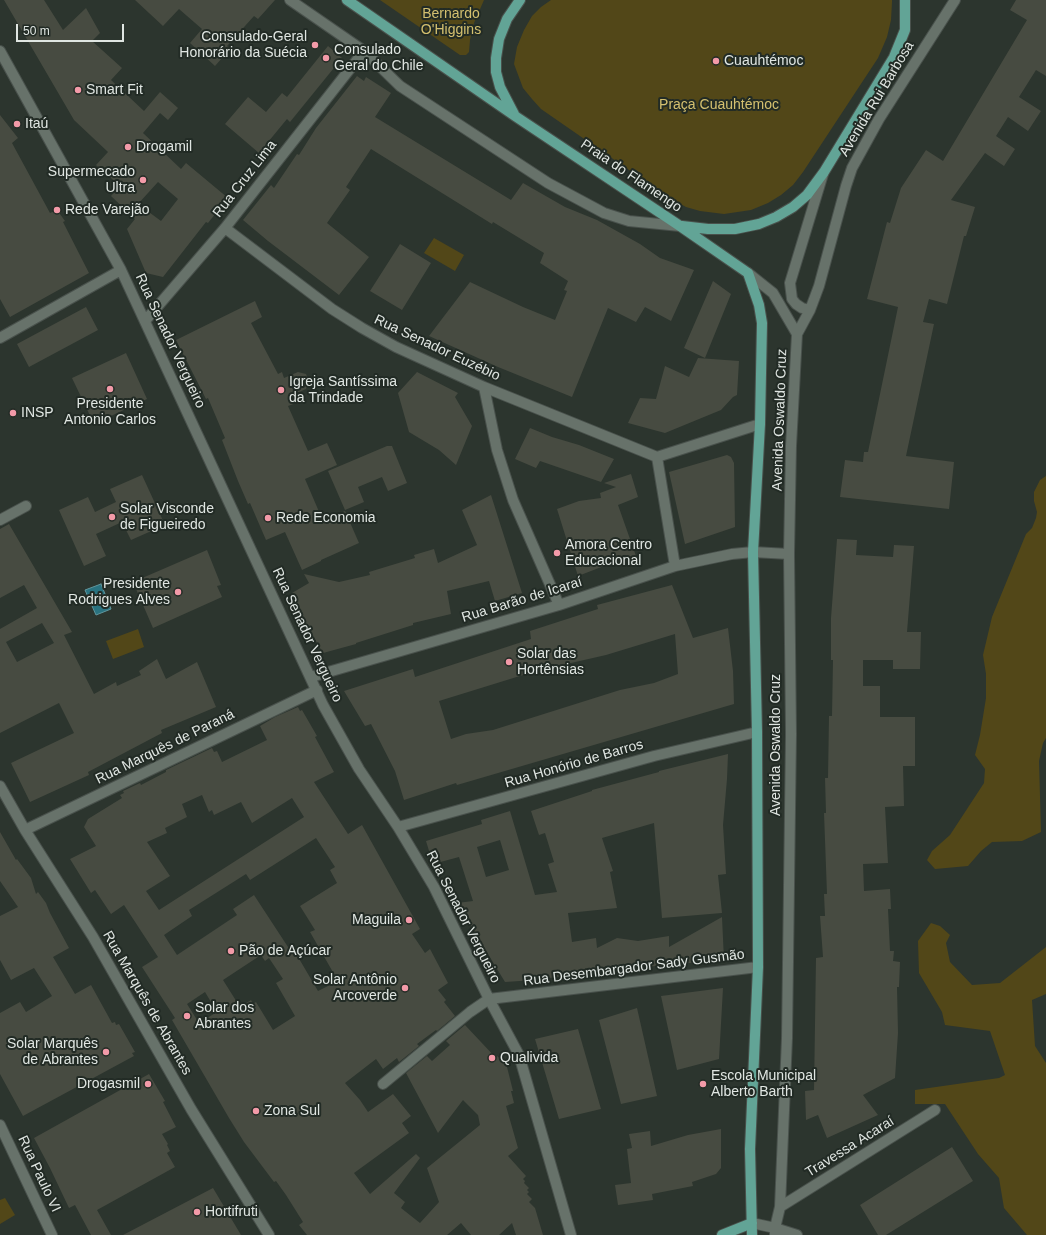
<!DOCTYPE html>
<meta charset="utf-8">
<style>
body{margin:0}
#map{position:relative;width:1046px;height:1235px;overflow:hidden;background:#2c352e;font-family:Helvetica,sans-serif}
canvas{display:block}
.scale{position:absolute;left:16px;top:24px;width:108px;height:18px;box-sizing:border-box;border:2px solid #e0e6e2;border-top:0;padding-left:5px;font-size:12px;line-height:14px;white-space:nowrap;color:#e0e6e2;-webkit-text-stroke:3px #222b25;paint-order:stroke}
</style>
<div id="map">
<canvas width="1046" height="1235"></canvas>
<div class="scale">50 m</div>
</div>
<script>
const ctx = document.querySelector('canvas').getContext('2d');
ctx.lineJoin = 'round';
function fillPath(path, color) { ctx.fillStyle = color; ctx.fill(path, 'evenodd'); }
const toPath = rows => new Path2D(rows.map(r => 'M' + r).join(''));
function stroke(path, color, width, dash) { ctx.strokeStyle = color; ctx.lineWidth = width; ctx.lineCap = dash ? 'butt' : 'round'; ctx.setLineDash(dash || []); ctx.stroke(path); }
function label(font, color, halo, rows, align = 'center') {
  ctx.font = font + ' Helvetica,sans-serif'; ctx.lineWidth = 4; ctx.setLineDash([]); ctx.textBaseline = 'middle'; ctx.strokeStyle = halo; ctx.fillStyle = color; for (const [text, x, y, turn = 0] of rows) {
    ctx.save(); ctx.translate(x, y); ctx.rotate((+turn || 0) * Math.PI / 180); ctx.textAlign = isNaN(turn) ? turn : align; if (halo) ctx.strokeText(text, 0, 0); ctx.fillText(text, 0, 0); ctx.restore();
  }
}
const green = toPath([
 [380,0,484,0,474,23,470,40,469,52,466,55,460,55],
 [551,0,892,0,892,2,891,20,887,37,878,58,803,172,793,185,781,195,768,203,751,210,724,214,700,211,686,207,668,197,541,109,532,99,523,88,514,64,517,47,524,30,532,16,541,7],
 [434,238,464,255,455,271,424,253],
 [1046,476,1046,738,1043,743,1039,761,1041,832,1022,841,992,842,981,851,968,866,935,869,927,860,932,851,950,835,984,783,985,769,975,755,980,735,986,698,986,674,983,655,992,617,1026,534,1032,528,1036,518,1037,512,1034,501,1034,492,1040,480],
 [138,629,144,647,113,659,106,641],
 [931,923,940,926,950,935,946,943,950,962,972,985,1000,983,1046,947,1046,994,1032,1000,1035,1046,1046,1063,1046,1235,1027,1235,1004,1208,999,1178,978,1154,945,1104,915,1104,915,1090,999,1078,1005,1075,990,1031,945,1025,942,1012,919,973,918,941],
 [5,1198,15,1215,0,1224,0,1200]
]);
const water = toPath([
 [101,584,111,609,96,615,85,590,101,584]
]);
const building = toPath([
 [4,0,44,0,63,30,86,8,100,33,92,41,122,68,111,80,144,111,160,92,178,108,168,120,160,113,143,133,181,169,186,163,228,198,208,223,206,222,163,277,146,273,127,229,135,219,111,196,120,186,96,165,108,152,74,120],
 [158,182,178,199,161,221,138,204],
 [135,0,275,0,258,19,254,16,227,46,230,49,215,66,190,43,202,29,179,9,163,26],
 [1016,0,1046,0,1046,76,1036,70,1019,97,1041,111,1028,131,1008,117,996,136,1015,149,1004,166,985,153,951,200,975,207,966,236,964,236,947,304,929,299,923,322,934,324,906,456,954,462,949,509,840,497,845,460,863,462,864,452,868,452,898,307,867,299,887,222,890,223,901,188,926,150,943,161,1027,20,1010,10],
 [328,46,342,58,290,122,287,119,259,153,225,124,248,97,266,112,282,93,287,97],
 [357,76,364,81,366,77,391,93,375,117,511,200,523,183,565,207,597,220,640,244,660,258,694,270,671,321,645,307,636,322,608,308,572,397,498,367,429,336,470,282,523,307,555,320,567,291,564,290,568,281,540,263,544,253,493,222,492,224,371,149,346,187,350,190,327,223,369,257,339,295,268,241,243,220,271,185,274,188,297,154,299,155,316,128],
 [0,115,18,138,12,143,50,213,57,210,65,221,63,222,89,273,10,317,0,299],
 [400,244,431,263,402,310,370,291],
 [713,281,731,294,705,358,684,348],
 [255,301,262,317,251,323,278,374,282,372,284,378,298,372,306,374,309,382,306,389,292,395,296,403,288,406,308,451,327,443,337,465,305,479,323,521,345,511,359,543,321,560,321,561,302,570,285,532,266,540,250,503,248,504,238,481,222,440,225,438,208,398,206,399,176,340],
 [86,307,98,330,29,367,17,344],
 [126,353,147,399,94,424,72,378],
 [698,358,739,361,737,395,733,397,721,410,665,433,628,423,640,398,656,399,665,366,689,377],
 [417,372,458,393,455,397,472,426,456,465,439,450,409,432,398,393],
 [530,428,552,437,579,445,614,459,601,482,540,461,536,468,515,459],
 [387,446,392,446,407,483,388,491,382,477,358,487,364,502,345,510,328,471],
 [727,455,731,457,734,463,735,527,685,544,669,472],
 [631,474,638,497,618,505,636,556,617,561,578,576,557,509,579,501,601,498,600,493,616,487,604,483],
 [142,475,165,525,131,540,122,522,96,534,106,556,84,566,59,510,88,497,95,512,116,502,110,489],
 [491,495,522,593,495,601,489,581,447,591,451,614,413,623,413,625,356,643,356,644,323,653,304,621,292,593,309,583,304,574,339,582,370,575,369,572,415,558,414,555,434,549,438,563,477,545,462,510],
 [9,524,72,632,64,635,94,694,116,682,117,686,141,675,139,671,157,659,166,679,197,662,216,707,161,730,162,733,88,772,89,775,30,802,11,763,74,733,59,703,0,733,0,629,37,608,24,585,0,598,0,529],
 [42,623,54,643,17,662,6,642],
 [837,539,857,540,856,555,893,557,894,545,914,546,907,632,921,632,920,669,893,669,893,660,863,660,863,686,880,686,880,717,915,717,915,766,903,766,904,806,885,807,888,863,863,864,864,891,890,889,891,909,888,909,890,951,894,951,893,961,900,962,899,987,897,987,898,1033,895,1078,863,1095,878,1115,827,1138,818,1115,806,1120,805,1091,814,1090,816,958,823,957,820,916,825,916,824,894,827,894,824,813,826,813,825,778,828,778,829,716,832,716,833,660,831,660,831,618],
 [207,550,221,585,217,586,222,597,153,628,133,582],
 [672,585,693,638,728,628,733,671,734,704,457,785,456,783,404,800,395,771,371,724,365,726,344,691,413,669,415,677,531,639,530,631,598,609,597,605],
 [675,634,678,674,654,683,620,690,493,730,466,734,451,739,439,701,536,671,606,655],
 [298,707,300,711,302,710,317,736,315,737,334,772,314,782,348,834,362,825,420,929,412,934,425,953,430,949,448,983,438,990,446,1000,444,1002,455,1016,437,1031,436,1030,417,1044,419,1046,399,1062,397,1058,383,1069,376,1059,345,1083,360,1100,368,1112,393,1094,411,1116,402,1123,409,1133,354,1173,370,1194,416,1154,420,1158,394,1193,405,1202,401,1208,420,1223,439,1202,427,1168,480,1125,478,1115,463,1100,438,1133,406,1073,427,1056,432,1061,450,1045,446,1041,465,1025,496,1058,497,1056,506,1063,513,1091,511,1091,514,1103,506,1106,518,1148,508,1156,526,1176,523,1179,525,1181,524,1183,529,1188,527,1190,529,1192,527,1194,532,1199,529,1202,535,1208,543,1235,516,1235,512,1223,499,1235,471,1235,461,1223,447,1235,307,1235,299,1225,303,1222,286,1195,276,1181,274,1182,244,1142,229,1118,172,1020,175,1018,142,967,158,957,124,905,111,914,95,890,91,893,70,859,96,846,84,827,88,819,122,798,120,795,124,793,123,791,140,783,141,785,166,772,166,770,212,748,214,752,217,751,222,762,267,740,260,726,275,717],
 [202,795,209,812,212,810,214,815,241,802,252,823,292,798,304,817,159,910,146,891,170,876,147,842,167,833,165,828,187,817,182,804],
 [316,838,335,867,330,870,337,883,300,906,315,930,310,932,338,981,318,991,291,945,288,947,254,895,233,909,237,915,177,955,164,935,192,916,189,910,246,874,250,880],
 [261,955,265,961,269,958,283,979,276,983,295,1016,273,1030,256,1002,253,1004,251,1000,240,1007,223,980],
 [205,992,217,1012,199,1023,187,1004],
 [728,754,727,779,723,825,726,874,718,875,722,913,662,918,654,823,602,838,613,871,610,872,617,908,568,913,572,942,596,938,597,948,617,938,638,941,669,936,669,947,722,917,724,960,599,971,535,980,505,982,457,903,473,901,459,857,433,864,426,841,482,824,481,820,510,811,535,895,557,892,548,864,554,862,545,833,539,835,531,811,592,791,592,790,659,772,659,771],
 [500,840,509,870,486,877,477,847],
 [0,832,16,860,17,859,31,878,36,894,38,892,46,903,50,913,69,948,53,957,75,994,91,985,112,1023,115,1022,116,1025,119,1024,135,1052,132,1053,134,1056,23,1116,0,1074,0,1013,20,1002,26,1012,52,996,34,968,11,980,0,960,0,916,18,907,0,881],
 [723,988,719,1059,677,1070,661,996],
 [637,1008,657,1096,621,1104,599,1020],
 [578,1029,601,1109,559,1119,535,1039],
 [149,1074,165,1101,163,1102,176,1127,162,1134,168,1144,167,1145,170,1151,167,1153,175,1167,97,1210,111,1235,91,1235,75,1205,69,1208,50,1168,34,1138],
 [721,1129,721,1168,716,1174,692,1182,693,1186,652,1194,653,1200,618,1205,615,1185,631,1183,627,1149,632,1148,629,1134,650,1131,651,1146,688,1135],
 [952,1147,973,1181,886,1235,878,1235,860,1205],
 [213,1188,241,1235,123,1235]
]);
const minor = toPath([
 [290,0,364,51,400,86,548,183,604,213,629,221,680,226],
 [0,51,121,270,323,705,359,769,398,827,434,887,489,999,519,1055,571,1235],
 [225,228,332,309,362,328,396,347,484,387,657,457],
 [748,273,773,293,797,334,791,446,789,554,791,734,787,1038,780,1207,775,1228,775,1235],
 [810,310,802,308,796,304,792,299,790,283,823,174],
 [145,321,225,228,364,51],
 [797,334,810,310,819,286,846,186,852,168,879,119,955,0],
 [0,338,121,270],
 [484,387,497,450,513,500,559,605],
 [657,457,675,566],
 [657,457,760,424],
 [0,520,26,506],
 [311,677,559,605,675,566,732,554,753,552,789,554],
 [0,786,25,830,93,937,191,1109,269,1235],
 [398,827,654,756,757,732],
 [25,830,317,690],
 [383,1084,470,1012,489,999,758,967],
 [0,1125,52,1235],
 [780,1207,935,1110],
 [752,1223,775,1228,797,1235]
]);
const major = toPath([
 [347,0,515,116,680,226,748,273,759,305,762,323,760,424,753,552,757,732,758,967,750,1149,752,1235],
 [514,114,500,87,496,72,496,58,499,39,507,19,520,0],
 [682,226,708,229,735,229,759,224,776,217,793,207,807,195,824,172,894,57,905,30,905,0],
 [722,1235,752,1223]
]);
const markers = [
 [315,45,4,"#f39aa8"],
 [326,58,4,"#f39aa8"],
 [716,61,4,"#f39aa8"],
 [78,90,4,"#f39aa8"],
 [17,124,4,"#f39aa8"],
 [128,147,4,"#f39aa8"],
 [143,180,4,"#f39aa8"],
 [57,210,4,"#f39aa8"],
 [110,389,4,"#f39aa8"],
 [281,390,4,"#f39aa8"],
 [13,413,4,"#f39aa8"],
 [112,517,4,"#f39aa8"],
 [268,518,4,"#f39aa8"],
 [557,553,4,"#f39aa8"],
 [178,592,4,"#f39aa8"],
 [509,662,4,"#f39aa8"],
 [409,920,4,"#f39aa8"],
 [231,951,4,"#f39aa8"],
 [405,988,4,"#f39aa8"],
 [187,1016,4,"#f39aa8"],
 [106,1052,4,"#f39aa8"],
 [492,1058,4,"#f39aa8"],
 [148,1084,4,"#f39aa8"],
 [703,1084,4,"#f39aa8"],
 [256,1111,4,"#f39aa8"],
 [197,1212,4,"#f39aa8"]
];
const parkNames = [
 ["Bernardo",451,14],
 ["O'Higgins",451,30],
 ["Praça Cuauhtémoc",719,105]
];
const poiNames = [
 ["Consulado-Geral",307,37,"right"],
 ["Honorário da Suécia",307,53,"right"],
 ["Consulado",334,50],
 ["Geral do Chile",334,66],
 ["Cuauhtémoc",724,61],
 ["Smart Fit",86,90],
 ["Itaú",25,124],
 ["Drogamil",136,147],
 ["Supermecado",135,172,"right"],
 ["Ultra",135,188,"right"],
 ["Rede Varejão",65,210],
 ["Igreja Santíssima",289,382],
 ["da Trindade",289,398],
 ["Presidente",110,404,"center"],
 ["Antonio Carlos",110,420,"center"],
 ["INSP",21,413],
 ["Solar Visconde",120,509],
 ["de Figueiredo",120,525],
 ["Rede Economia",276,518],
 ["Amora Centro",565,545],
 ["Educacional",565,561],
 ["Presidente",170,584,"right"],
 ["Rodrigues Alves",170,600,"right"],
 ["Solar das",517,654],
 ["Hortênsias",517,670],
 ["Maguila",401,920,"right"],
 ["Pão de Açúcar",239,951],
 ["Solar Antônio",397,980,"right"],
 ["Arcoverde",397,996,"right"],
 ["Solar dos",195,1008],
 ["Abrantes",195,1024],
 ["Solar Marquês",98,1044,"right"],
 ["de Abrantes",98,1060,"right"],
 ["Qualivida",500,1058],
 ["Escola Municipal",711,1076],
 ["Alberto Barth",711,1092],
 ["Drogasmil",140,1084,"right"],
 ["Zona Sul",264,1111],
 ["Hortifruti",205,1212]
];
const streetNames = [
 ["Avenida Rui Barbosa",877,99,-59],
 ["Praia do Flamengo",631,176,34],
 ["Rua Cruz Lima",245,179,-52],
 ["Rua Senador Vergueiro",170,341,65],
 ["Rua Senador Euzébio",437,348,25],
 ["Avenida Oswaldo Cruz",780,420,-88],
 ["Rua Barão de Icaraí",522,600,-17],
 ["Rua Senador Vergueiro",307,635,65],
 ["Avenida Oswaldo Cruz",776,745,-90],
 ["Rua Marquês de Paraná",165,747,-26],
 ["Rua Honório de Barros",574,764,-16],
 ["Rua Senador Vergueiro",463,917,63],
 ["Rua Desembargador Sady Gusmão",634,968,-7],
 ["Rua Marquês de Abrantes",147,1003,60],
 ["Travessa Acaraí",850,1147,-32],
 ["Rua Paulo VI",39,1174,65]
];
fillPath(green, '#524718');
fillPath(water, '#2a7380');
stroke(water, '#61969d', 1);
fillPath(building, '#474b41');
stroke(minor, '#49514c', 12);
stroke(major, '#49514c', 12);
stroke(minor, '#67726a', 10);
stroke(major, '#62a496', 10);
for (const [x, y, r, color] of markers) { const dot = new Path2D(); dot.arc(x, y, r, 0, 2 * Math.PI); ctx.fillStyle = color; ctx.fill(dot); stroke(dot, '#222b25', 1.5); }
label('14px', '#d4c06f', '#222b25', parkNames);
label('14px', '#e0e6e2', '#222b25', poiNames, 'left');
label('14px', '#e0e6e2', '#222b25', streetNames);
</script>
